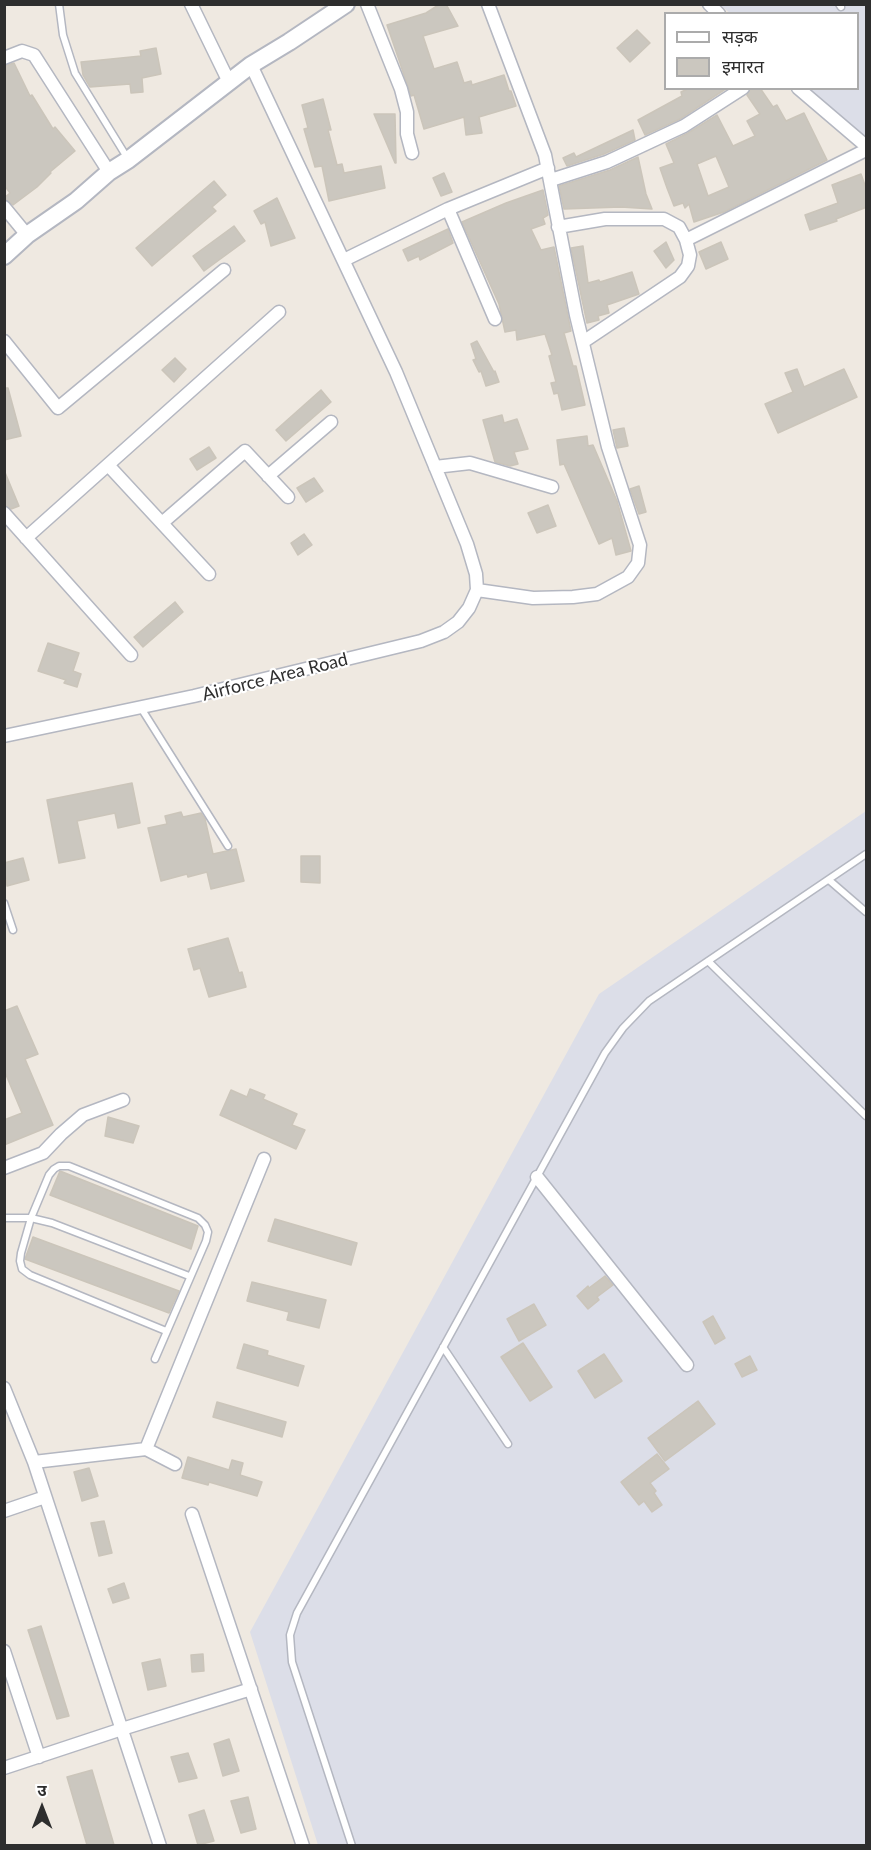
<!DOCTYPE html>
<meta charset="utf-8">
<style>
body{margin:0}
#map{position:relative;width:871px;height:1850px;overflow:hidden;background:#efe9e1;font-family:Lato,"Noto Sans Devanagari",sans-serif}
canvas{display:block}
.frame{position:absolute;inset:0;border:6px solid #2e2e2e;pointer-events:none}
.legend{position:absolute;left:664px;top:12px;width:195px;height:78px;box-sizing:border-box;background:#fff;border:2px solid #ababab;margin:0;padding:8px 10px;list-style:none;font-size:18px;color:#2e2e2e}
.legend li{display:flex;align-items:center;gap:12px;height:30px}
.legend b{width:30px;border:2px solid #ababab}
.north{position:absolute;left:12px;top:1778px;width:60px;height:60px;-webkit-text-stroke:4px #fff;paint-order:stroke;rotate:0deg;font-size:16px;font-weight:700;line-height:24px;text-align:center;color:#2e2e2e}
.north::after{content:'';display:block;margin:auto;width:21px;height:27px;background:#2e2e2e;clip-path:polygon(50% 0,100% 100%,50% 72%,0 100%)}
</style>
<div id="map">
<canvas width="871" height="1850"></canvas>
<div class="frame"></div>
<ul class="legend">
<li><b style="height:8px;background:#fff"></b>सड़क</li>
<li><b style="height:16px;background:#cbc7bf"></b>इमारत</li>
</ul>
<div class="north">उ</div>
</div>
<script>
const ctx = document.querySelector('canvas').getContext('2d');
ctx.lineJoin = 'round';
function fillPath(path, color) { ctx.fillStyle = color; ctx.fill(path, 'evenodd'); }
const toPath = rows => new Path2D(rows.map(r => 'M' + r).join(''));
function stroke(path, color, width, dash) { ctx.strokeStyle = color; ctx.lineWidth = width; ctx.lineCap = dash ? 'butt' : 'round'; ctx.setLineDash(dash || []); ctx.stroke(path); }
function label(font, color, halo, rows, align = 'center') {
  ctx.font = font + ' Lato,sans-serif'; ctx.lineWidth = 4.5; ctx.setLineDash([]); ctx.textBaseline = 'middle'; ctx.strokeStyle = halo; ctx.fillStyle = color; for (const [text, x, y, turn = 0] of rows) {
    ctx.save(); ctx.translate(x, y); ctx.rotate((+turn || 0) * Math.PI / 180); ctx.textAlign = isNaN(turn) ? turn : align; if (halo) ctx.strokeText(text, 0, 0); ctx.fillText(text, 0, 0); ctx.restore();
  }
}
const airport = toPath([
 [720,5,866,5,866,139,806,89,858,88,858,14,730,13],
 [866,811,866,1845,318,1845,250,1632,599,994]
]);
const building = toPath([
 [440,4,446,4,458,26,423,36,434,69,457,62,464,83,471,81,472,85,504,75,509,91,511,91,516,106,479,117,482,133,466,135,464,117,424,129,414,95,411,96,399,60,387,25,426,13,440,4],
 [637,30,650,43,630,62,617,48,637,30],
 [156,48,161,74,142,78,143,92,131,93,130,84,90,87,83,75,81,62,141,56,140,51,156,48],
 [14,63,30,96,32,95,53,129,55,127,75,151,50,172,51,173,37,187,13,205,4,198,10,193,4,185,4,66,14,63],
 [690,88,727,88,680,119,645,135,638,120,682,96,681,92,690,88],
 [751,88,760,88,773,107,777,105,786,121,804,113,827,160,724,212,694,222,689,204,685,208,683,203,674,206,667,188,660,168,674,163,666,144,688,133,717,115,733,146,755,136,747,121,760,114,747,95,751,88],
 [716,156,729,187,708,196,697,164,716,156],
 [323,99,331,130,328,130,337,165,342,164,344,173,381,166,385,188,329,201,322,166,315,167,304,129,308,128,302,105,323,99],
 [374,114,395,114,396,163,395,163,374,114],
 [633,130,635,140,604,154,567,166,563,158,574,153,576,157,633,130],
 [638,157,646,194,652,209,621,207,564,209,559,186,610,170,638,157],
 [444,173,452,192,441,196,433,178,444,173],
 [861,174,867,191,867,207,836,219,837,221,810,230,805,215,838,203,832,185,861,174],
 [214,181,226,195,212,207,216,211,152,266,136,248,214,181],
 [543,190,548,215,543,218,545,224,531,229,541,250,554,247,571,331,564,333,573,366,576,366,585,405,562,410,558,393,554,394,551,383,556,382,549,356,552,355,545,334,517,340,516,330,505,332,499,304,462,222,506,203,543,190],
 [277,198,295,238,271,246,265,222,261,224,254,211,277,198],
 [234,226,245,241,204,271,193,256,234,226],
 [448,229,453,243,420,260,419,256,408,261,403,250,448,229],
 [666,242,674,260,666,268,654,251,666,242],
 [721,242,728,259,706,269,699,252,721,242],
 [583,246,588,283,599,280,600,282,632,272,639,294,607,305,609,313,598,316,599,320,587,323,571,248,583,246],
 [477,341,494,372,495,371,499,382,486,386,481,371,479,372,473,360,476,359,471,344,477,341],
 [175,358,186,369,174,382,162,370,175,358],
 [797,369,804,387,844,369,857,397,778,433,765,404,793,392,785,373,797,369],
 [4,388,8,388,21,436,4,440,4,388],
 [321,390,331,402,286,441,276,430,321,390],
 [502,415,504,423,517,419,528,449,514,452,518,464,510,466,495,462,483,420,502,415],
 [624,428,628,446,617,448,613,430,624,428],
 [587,436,588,446,593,445,617,501,631,551,616,555,612,538,599,544,564,464,560,465,557,440,587,436],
 [209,447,216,458,197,470,190,459,209,447],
 [4,470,19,506,11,509,4,505,4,470],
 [314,478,323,491,306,502,297,488,314,478],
 [639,486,646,512,639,514,630,489,639,486],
 [548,505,556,526,537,533,528,513,548,505],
 [304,534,312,545,298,555,291,543,304,534],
 [175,602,183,612,143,647,134,637,175,602],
 [48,643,79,653,73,671,81,674,77,687,64,683,66,680,38,671,48,643],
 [132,783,140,823,118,828,115,813,77,821,85,858,59,863,47,800,132,783],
 [181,812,183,817,201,813,205,819,213,854,236,849,244,881,211,889,207,872,188,877,187,874,161,881,148,828,167,824,165,816,181,812],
 [301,856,320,856,320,883,301,882,301,856],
 [23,858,29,880,7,886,4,863,23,858],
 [228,938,239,973,242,972,246,987,209,997,200,968,194,970,188,949,228,938],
 [17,1006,38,1054,25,1059,53,1125,4,1145,4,1120,22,1113,4,1070,4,1011,17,1006],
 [250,1089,265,1095,263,1099,297,1114,292,1125,305,1130,296,1149,220,1115,231,1090,247,1097,250,1089],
 [108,1117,139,1126,133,1143,105,1136,108,1117],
 [60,1171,198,1226,191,1249,50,1195,60,1171],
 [275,1219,357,1243,351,1265,268,1241,275,1219],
 [33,1237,179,1291,169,1313,25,1259,33,1237],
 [605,1276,613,1285,597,1297,599,1300,588,1309,577,1296,588,1286,589,1288,605,1276],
 [252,1282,326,1300,319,1328,287,1320,289,1312,247,1301,252,1282],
 [534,1304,546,1325,519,1341,507,1319,534,1304],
 [713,1316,725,1338,715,1344,703,1322,713,1316],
 [523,1343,552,1387,530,1401,501,1357,523,1343],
 [244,1344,268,1351,267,1355,304,1366,298,1386,237,1368,244,1344],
 [604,1354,622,1381,595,1398,578,1371,604,1354],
 [750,1356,757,1370,742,1377,735,1364,750,1356],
 [698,1401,715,1424,665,1461,648,1438,698,1401],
 [217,1402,286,1422,282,1437,213,1417,217,1402],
 [657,1454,669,1469,650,1483,656,1491,654,1493,662,1505,652,1512,644,1501,639,1505,621,1482,657,1454],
 [188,1457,229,1470,232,1460,243,1463,240,1475,262,1482,257,1496,209,1482,208,1485,182,1478,188,1457],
 [89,1468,98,1496,82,1501,74,1472,89,1468],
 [104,1521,112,1553,99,1556,91,1523,104,1521],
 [124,1583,129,1598,113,1603,108,1589,124,1583],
 [41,1626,69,1716,57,1719,28,1630,41,1626],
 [203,1654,204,1671,192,1672,191,1655,203,1654],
 [160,1659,166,1686,148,1690,142,1663,160,1659],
 [229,1739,239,1771,223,1776,214,1744,229,1739],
 [188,1753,197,1778,179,1782,171,1757,188,1753],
 [92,1770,114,1845,87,1845,67,1777,92,1770],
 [248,1797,256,1829,241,1833,231,1801,248,1797],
 [204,1810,214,1841,198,1845,189,1815,204,1810]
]);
const lane = toPath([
 [59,4,63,35,75,73,128,159],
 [839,4,841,7],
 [141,708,228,846],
 [829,880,866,912],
 [4,903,13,930],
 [708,961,866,1116],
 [4,1218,31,1218,52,1223,189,1276],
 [443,1347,508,1444],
 [155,1359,206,1241,208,1232,205,1225,198,1218,69,1166,59,1166,54,1169,49,1175,31,1218,21,1253,20,1261,22,1269,30,1275,166,1331],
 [352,1846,292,1662,290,1635,297,1613,605,1053,623,1028,649,1001,866,854]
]);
const street = toPath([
 [191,4,229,82],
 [367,4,401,89,407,112,407,134,412,153],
 [709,4,719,14],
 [4,58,22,51,34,55,109,172],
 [798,88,866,146],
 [551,180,607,162,684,126,743,88],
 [4,207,27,235],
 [448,209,495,319],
 [558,227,605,219,664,219,679,227,686,240,866,150],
 [344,260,448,209,548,168],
 [4,341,58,408,224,270],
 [583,342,680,277,688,266,690,255,686,240],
 [108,465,209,574],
 [435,467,470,463,552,487],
 [268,476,331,422],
 [4,513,131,655],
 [162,523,245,451,288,497],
 [26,538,279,312],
 [477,590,533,598,573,597,597,594,628,577,638,563,640,545,608,447,576,315,545,155,488,4],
 [4,736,194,696,421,641,444,632,458,622,469,608,477,590,476,574,467,544,396,372,251,65],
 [4,1168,43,1153,61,1134,83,1115,123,1100],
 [537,1177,687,1365],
 [4,1388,34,1462,160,1846],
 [146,1449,264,1159],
 [34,1462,146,1449,175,1464],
 [4,1511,45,1497],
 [192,1514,303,1846],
 [4,1651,39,1757],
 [4,1768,122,1729,251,1689]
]);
const secondary = toPath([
 [4,256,27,235,76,201,109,172,128,160,251,65,289,42,346,4]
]);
const streetNames = [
 ["Airforce Area Road",275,677,-14]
];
fillPath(airport, '#dcdee8');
fillPath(building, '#cbc7bf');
stroke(building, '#cbc5ba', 1.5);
stroke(lane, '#b4b7c1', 9);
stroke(street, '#b4b7c1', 15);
stroke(secondary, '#b4b7c1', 20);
stroke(lane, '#fff', 6);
stroke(street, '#fff', 12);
stroke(secondary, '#fff', 16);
label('18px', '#2e2e2e', '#fff', streetNames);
</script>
